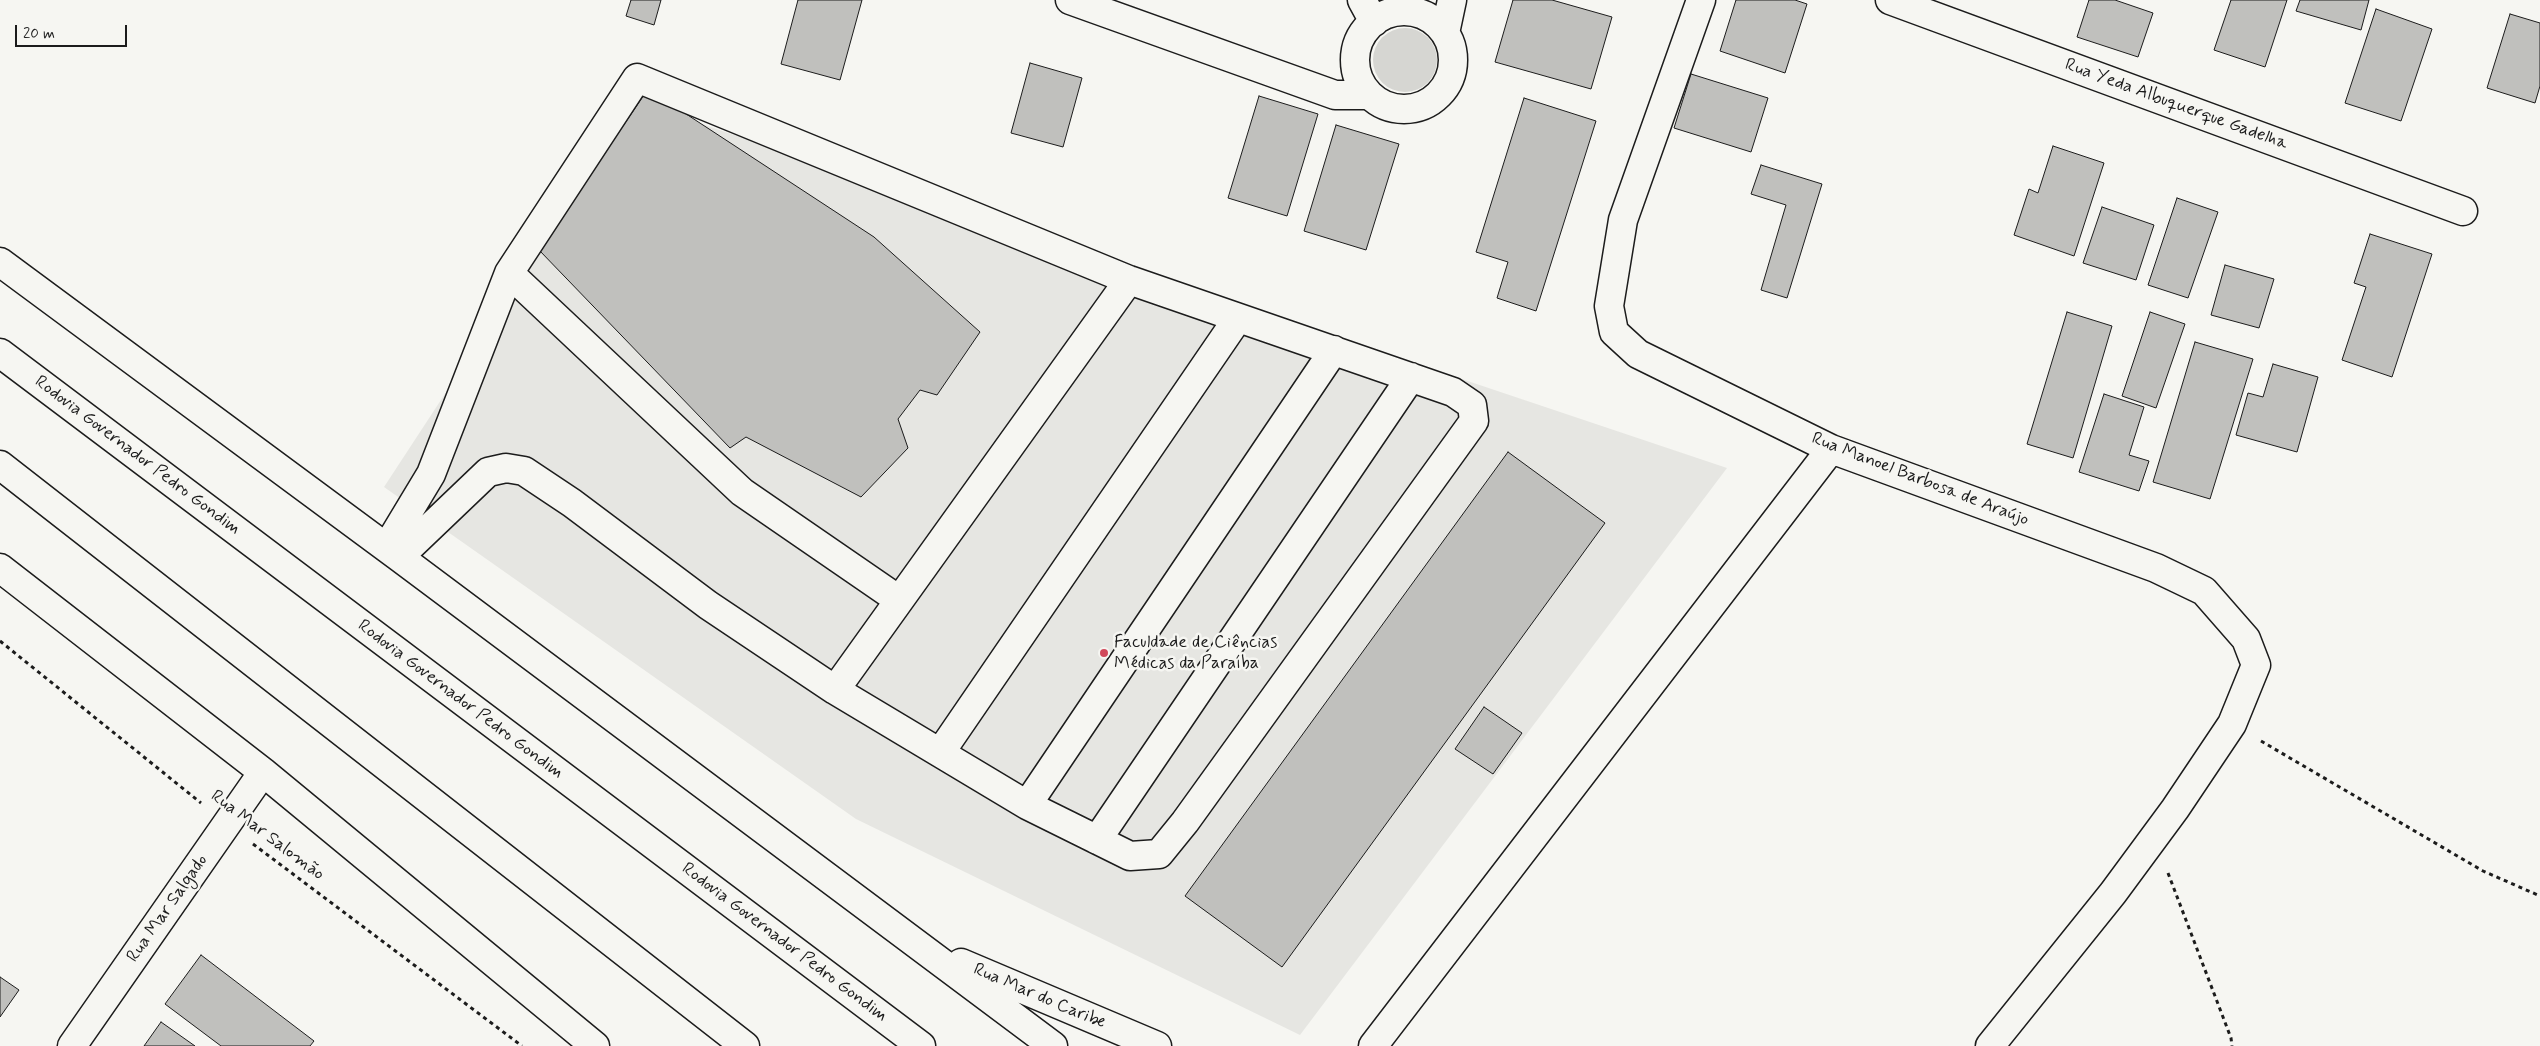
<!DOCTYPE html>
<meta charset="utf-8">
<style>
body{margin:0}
#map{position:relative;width:2540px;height:1046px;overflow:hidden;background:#f6f6f2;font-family:Mynerve,sans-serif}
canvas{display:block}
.scale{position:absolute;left:15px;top:25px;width:112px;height:22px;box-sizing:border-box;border:2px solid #1c1c1c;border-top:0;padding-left:6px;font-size:15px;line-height:18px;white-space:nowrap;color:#1c1c1c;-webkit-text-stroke:4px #f6f6f2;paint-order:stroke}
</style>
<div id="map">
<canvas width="2540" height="1046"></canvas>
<div class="scale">20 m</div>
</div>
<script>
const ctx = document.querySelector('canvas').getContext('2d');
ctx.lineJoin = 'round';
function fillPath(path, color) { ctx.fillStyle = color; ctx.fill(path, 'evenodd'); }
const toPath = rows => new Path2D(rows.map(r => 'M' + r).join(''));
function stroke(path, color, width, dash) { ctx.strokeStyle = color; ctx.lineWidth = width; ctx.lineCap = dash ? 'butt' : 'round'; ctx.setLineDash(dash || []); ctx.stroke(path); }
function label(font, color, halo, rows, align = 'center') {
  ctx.font = font + ' Mynerve,sans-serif'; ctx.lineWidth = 5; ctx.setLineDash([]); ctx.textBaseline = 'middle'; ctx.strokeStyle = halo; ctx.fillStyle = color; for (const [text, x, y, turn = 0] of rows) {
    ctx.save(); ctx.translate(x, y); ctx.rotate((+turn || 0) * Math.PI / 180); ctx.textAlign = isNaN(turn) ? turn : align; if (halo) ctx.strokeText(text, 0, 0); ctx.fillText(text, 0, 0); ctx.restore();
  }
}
const built = toPath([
 [636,102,1727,468,1300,1035,856,819,384,487]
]);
const green = toPath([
 '1373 60a32 32 0 1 1 64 0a32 32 0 1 1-64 0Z'
]);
const building = toPath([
 [631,0,661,0,654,25,626,16,631,0],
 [798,0,862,0,840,80,781,64,798,0],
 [1513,0,1552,0,1612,17,1591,89,1495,62,1513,0],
 [1736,0,1795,0,1807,4,1785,73,1720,51,1736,0],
 [2089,0,2115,0,2153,13,2138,57,2077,37,2089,0],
 [2231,0,2287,0,2265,67,2214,50,2231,0],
 [2300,0,2369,0,2361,30,2296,11,2300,0],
 [2376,9,2432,29,2401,121,2345,103,2376,9],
 [2510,14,2540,23,2540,86,2535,103,2487,88,2510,14],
 [1030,63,1082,78,1063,147,1011,133,1030,63],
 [1691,74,1768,98,1751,152,1674,128,1691,74],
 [648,89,874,237,980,332,937,395,920,390,898,419,908,448,861,497,746,437,730,448,539,250,648,89],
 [1259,96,1318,114,1287,216,1228,198,1259,96],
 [1524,98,1596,121,1536,311,1497,298,1508,262,1476,252,1524,98],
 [1336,125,1399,144,1366,250,1304,231,1336,125],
 [2053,146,2104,163,2074,256,2014,235,2029,189,2038,193,2053,146],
 [1761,165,1822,184,1787,298,1761,290,1786,205,1751,194,1761,165],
 [2177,198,2218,212,2188,298,2148,285,2177,198],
 [2102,207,2154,225,2136,280,2083,263,2102,207],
 [2370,234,2432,254,2392,377,2342,360,2366,287,2354,283,2370,234],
 [2225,265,2274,279,2259,328,2211,315,2225,265],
 [2067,312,2112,326,2073,458,2027,444,2067,312],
 [2150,312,2185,324,2156,408,2122,396,2150,312],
 [2195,342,2253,359,2210,499,2153,482,2195,342],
 [2273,364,2318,377,2297,452,2236,435,2248,393,2263,397,2273,364],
 [2104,394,2144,407,2129,455,2149,461,2139,491,2079,472,2104,394],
 [1508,452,1605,523,1282,967,1185,896,1508,452],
 [1484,707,1522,733,1493,774,1455,749,1484,707],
 [201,955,314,1041,310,1046,221,1046,165,1004,201,955],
 [0,977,19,990,0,1017,0,977],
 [161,1022,195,1046,144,1046,161,1022]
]);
const path = toPath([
 [0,641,201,803],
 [2261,741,2483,871,2540,896],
 [253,844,522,1046],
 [2168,873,2231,1038,2232,1046]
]);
const minor = toPath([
 [1070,0,1335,95,1369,95],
 [1362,0,1374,22],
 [1701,0,1623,220,1609,306,1614,332,1638,354,1831,449,2156,568,2204,591,2246,639,2256,665,2232,724,2175,809,2113,893,1990,1046],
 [1890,0,2463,211],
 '1355 60a49 49 0 1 1 98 0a49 49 0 1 1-98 0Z',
 [1445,33,1452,0],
 [0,262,399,557,1053,1046],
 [509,273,742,492,899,600],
 [387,547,431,474,509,273,637,78,1129,280,1453,392,1472,405,1474,421,1185,822,1159,854,1130,856,1027,805,835,690,708,605,572,503,524,471,506,468,488,472,399,557],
 [0,568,263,772,595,1046],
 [835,690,1129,280],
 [940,753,1238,318],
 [1027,805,1334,350],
 [1097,840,1411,377],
 [961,963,1157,1046],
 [72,1046,263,772],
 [1373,1046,1831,449]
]);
const highway = toPath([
 [0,353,921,1046],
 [0,465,745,1046]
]);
const markers = [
 [1104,653,5,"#d1495b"]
];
const streetNames = [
 ["Rua Yeda Albuquerque Gadelha",2176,105,20],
 ["Rodovia Governador Pedro Gondim",137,456,37],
 ["Rua Manoel Barbosa de Araújo",1920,480,21],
 ["Rodovia Governador Pedro Gondim",460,700,37],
 ["Rua Mar Salomão",267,836,37],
 ["Rua Mar Salgado",168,909,-55],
 ["Rodovia Governador Pedro Gondim",784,943,37],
 ["Rua Mar do Caribe",1039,997,23]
];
const poiNames = [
 ["Faculdade de Ciências",1114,643],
 ["Médicas da Paraíba",1114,664]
];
fillPath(built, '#e6e6e2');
fillPath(green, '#d6d6d2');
fillPath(building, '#c0c0bd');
stroke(building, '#1c1c1c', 1);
stroke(minor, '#1c1c1c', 31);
stroke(highway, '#1c1c1c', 31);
stroke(path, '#1c1c1c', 3, [4, 4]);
stroke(minor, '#f6f6f2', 28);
stroke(highway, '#f6f6f2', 28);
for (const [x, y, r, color] of markers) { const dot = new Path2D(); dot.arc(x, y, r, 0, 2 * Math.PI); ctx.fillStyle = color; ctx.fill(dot); stroke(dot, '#f6f6f2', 2); }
label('18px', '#1c1c1c', '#f6f6f2', streetNames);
label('18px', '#1c1c1c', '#f6f6f2', poiNames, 'left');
</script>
